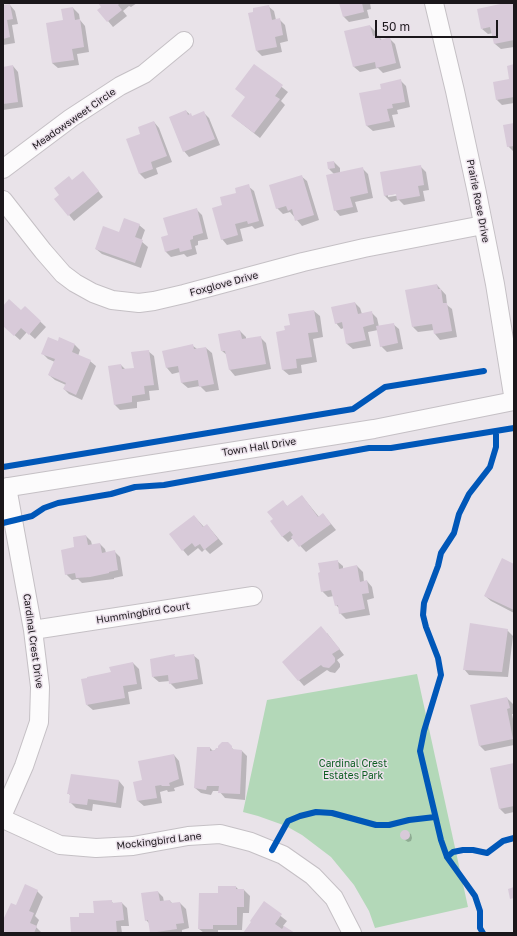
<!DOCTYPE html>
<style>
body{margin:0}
#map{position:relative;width:517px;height:936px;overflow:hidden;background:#e9e3e9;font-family:"Golos Text",sans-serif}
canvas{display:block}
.frame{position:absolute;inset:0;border:4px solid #1b171b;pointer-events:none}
.scale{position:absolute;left:375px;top:20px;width:123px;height:18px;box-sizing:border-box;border:2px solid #1b171b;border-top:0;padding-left:5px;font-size:12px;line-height:14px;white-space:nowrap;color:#1b171b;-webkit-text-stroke:3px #ebe1eb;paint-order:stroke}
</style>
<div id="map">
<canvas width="517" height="936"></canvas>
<div class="frame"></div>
<div class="scale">50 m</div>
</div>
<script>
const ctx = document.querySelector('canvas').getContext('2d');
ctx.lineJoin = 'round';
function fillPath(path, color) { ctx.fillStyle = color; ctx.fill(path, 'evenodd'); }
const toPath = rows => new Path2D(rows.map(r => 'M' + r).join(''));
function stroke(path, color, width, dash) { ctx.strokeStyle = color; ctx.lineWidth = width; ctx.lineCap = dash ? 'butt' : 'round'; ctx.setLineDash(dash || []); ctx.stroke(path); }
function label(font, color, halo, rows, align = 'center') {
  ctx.font = font + ' "Golos Text",sans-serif'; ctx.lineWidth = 3; ctx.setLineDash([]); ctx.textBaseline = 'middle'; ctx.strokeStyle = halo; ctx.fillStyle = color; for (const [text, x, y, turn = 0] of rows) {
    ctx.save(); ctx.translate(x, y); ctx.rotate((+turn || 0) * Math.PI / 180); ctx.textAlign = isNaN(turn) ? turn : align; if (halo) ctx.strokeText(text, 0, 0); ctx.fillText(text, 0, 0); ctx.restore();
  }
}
const green = toPath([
 [417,674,468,907,375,928,369,911,354,885,331,857,302,835,286,826,258,816,243,812,267,700]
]);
const shadow = toPath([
 [99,3,137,3,131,7,129,6,123,11,127,16,113,27,99,10,102,7],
 [341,3,370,3,371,9,367,10,369,18,349,22,344,17],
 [510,3,514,3,514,47,501,49,495,44,493,33,488,34,482,29],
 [10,5,15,11,18,24,12,25,15,43,3,45,3,6],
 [268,6,274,11,276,20,279,19,285,25,288,41,280,43,282,52,262,56,257,51],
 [73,8,79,14,80,20,85,26,89,52,77,54,79,65,58,68,52,63,64,21],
 [370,26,375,31,377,36,378,36,382,40,390,39,395,44,401,68,383,73,378,68,360,72,354,67],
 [254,65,288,92,281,101,285,105,260,138,232,116,246,98],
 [13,66,18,72,23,107,3,110,3,68],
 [514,66,514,103,502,105,497,100,510,80],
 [400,80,406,86,410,107,397,110,398,114,392,115,395,127,373,131,367,126,360,94,382,90],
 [186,111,193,117,204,113,209,118,220,145,189,157,184,151],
 [154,122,159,128,172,162,156,168,158,174,145,179,140,174,141,134],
 [514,124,514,152,508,146],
 [334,162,340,168,340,173,362,168,368,174,373,198,355,202,358,212,340,216,335,210,334,174,329,169],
 [420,166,426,172,429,190,423,191,425,201,404,205,399,200,391,202,385,196,381,173],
 [401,193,401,195,388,197,388,195],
 [301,176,307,181,319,220,302,226,290,212,283,214,277,208],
 [88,178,103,197,74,221,56,199,72,181],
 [248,186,254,191,264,226,255,229,252,226,240,229,243,241,227,245,222,239,223,206],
 [196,209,202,215,208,239,198,241,198,245,195,246,197,254,187,257,184,254,171,257,166,252,162,238,169,236],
 [139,225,145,230,141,241,148,247,141,268,102,254,96,249,120,233],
 [437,285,446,295,447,305,452,309,457,337,440,340,435,334,434,330,418,332,413,327],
 [355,303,360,308,362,314,371,312,377,318,379,327,393,324,399,329,403,349,387,352,381,346,378,330,368,332,371,346,353,349,347,344,344,328,341,329,336,323],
 [3,307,21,311,25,307,46,327,35,339,27,332,20,340,3,325],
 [314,311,320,316,323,337,313,339,317,362,301,365,302,373,289,375,283,370,286,331],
 [240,331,246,337,246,340,260,337,266,343,271,369,235,376,230,370,227,355,222,351],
 [60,338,75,345,80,350,78,356,90,361,96,366,82,400,69,394,64,389,66,385,55,380,49,375,55,362,48,359,42,353,58,342],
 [193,346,197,349,206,348,212,353,219,390,206,392,200,386,188,388,182,383,180,372,172,374,167,368,163,352],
 [148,351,154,356,159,390,149,391,150,400,137,402,137,408,120,410,115,405,121,365,126,370,135,369],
 [302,496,319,517,323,514,336,530,306,552,293,538,288,542,282,536,274,519,283,502,288,507],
 [194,516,204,527,207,525,223,544,210,554,205,549,202,552,198,548,188,556,183,550],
 [86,536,91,541,92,545,100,544,105,549,106,553,114,551,120,557,123,576,114,578,114,579,82,583,78,579,72,580,66,574,75,548],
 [337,561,343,566,343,569,357,566,363,572,364,582,367,581,372,587,374,598,367,600,370,615,346,619,340,613,340,609,336,605,334,596,328,597,322,591],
 [514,565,514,613,491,601,485,596],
 [507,630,513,636,508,677,469,675,464,669],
 [327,633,344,655,337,660,340,664,340,667,335,673,330,672,327,670,304,686,283,662],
 [193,655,199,660,203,684,176,689,170,683,170,681,159,682,153,677,174,656,176,658],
 [133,663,139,669,142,689,128,692,130,704,93,710,87,705,112,673],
 [507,698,513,704,514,710,514,714,512,714,514,724,514,745,485,751,480,746],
 [227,743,234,750,242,751,247,756,245,800,225,798,219,791,213,791,211,795,201,793,195,788,198,748,210,748,213,751],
 [174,755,179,761,184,785,174,788,175,791,168,792,167,790,160,792,162,803,144,806,138,801,143,780],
 [514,764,514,812,505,814,500,809],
 [119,781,124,787,121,808,93,804,92,811,76,808,70,802,71,796,69,794],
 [405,831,411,834,412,838,411,841,408,842,402,838,401,835,402,832],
 [236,887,239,890,244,890,250,896,249,913,243,913,242,930,218,930,218,933,204,933,199,929,219,894],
 [37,891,43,897,35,916,39,920,36,927,42,933,3,933,3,923,16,907],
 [158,892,163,897,164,902,170,901,173,904,180,903,186,909,189,928,182,930,182,933,151,932,150,924,146,920],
 [111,901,114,904,122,903,127,908,129,926,121,926,122,933,72,933,80,918,95,914],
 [264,903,287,921,283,926,293,933,244,933]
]);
const building = toPath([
 [98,3,120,3,118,5,122,10,107,22,97,10,101,7],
 [339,3,362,3,364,12,343,17],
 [505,3,514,3,514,40,494,44,490,27,481,29,477,9],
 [10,4,13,19,7,20,10,37,3,39,3,5],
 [269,5,272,20,280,18,283,35,275,37,277,47,256,51,248,13,253,12,253,8],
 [73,7,75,20,80,19,84,47,72,49,74,60,52,63,46,23,63,20,61,9],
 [370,25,373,36,379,35,380,40,390,37,396,63,376,68,375,62,353,67,344,31],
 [254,64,283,85,275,96,280,99,254,133,231,116,245,97,235,89],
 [514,64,514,97,496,100,493,82,509,79,507,66],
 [13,65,18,102,3,104,3,67],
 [401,79,405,102,392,104,393,108,387,109,390,121,366,126,359,93,381,89,380,84],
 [186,110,188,115,191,113,192,116,204,111,215,139,183,152,169,117],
 [154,121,167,156,151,162,153,169,139,174,126,139,140,134,138,127],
 [514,123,514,146,507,147,503,125],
 [334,161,335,168,328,169,327,162],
 [421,165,424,185,418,186,420,196,397,200,396,194,384,196,380,172],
 [363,167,368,193,350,197,353,207,334,211,326,175],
 [83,171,99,191,68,216,54,199,59,195,54,188,69,176,72,180],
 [302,175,314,215,295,221,292,209,288,211,286,206,276,209,269,185],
 [249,184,259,221,248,224,247,221,235,224,238,235,221,240,212,208,222,205,220,197,236,193,235,188],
 [197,208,203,233,193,236,193,239,190,240,192,249,180,252,179,248,165,252,161,237,168,235,163,218],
 [124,218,140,224,135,237,143,240,135,263,95,249,103,226,119,232],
 [437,284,438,289,441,289,443,303,447,303,452,331,434,334,432,324,412,327,405,290],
 [9,299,21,310,25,306,41,321,29,335,21,328,14,336,3,326,3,306],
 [355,302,358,314,372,311,374,324,363,327,366,340,346,344,342,322,335,324,331,307],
 [314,310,318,332,308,333,312,357,296,359,297,368,282,370,276,332,285,330,284,326,290,325,288,314],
 [394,323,398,343,380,347,376,326],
 [240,330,242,339,261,336,266,364,229,370,225,351,221,351,218,334],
 [48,337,58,341,59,337,75,344,72,352,91,360,76,395,63,389,66,383,48,375,55,359,41,354],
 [193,344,194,349,206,347,214,384,199,387,198,380,181,383,178,366,166,368,162,351],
 [149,350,154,385,144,386,145,394,132,396,132,402,114,405,108,366,121,364,122,369,134,368,131,352],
 [302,495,318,517,323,513,331,524,299,547,291,537,293,535,290,531,282,537,270,521,273,519,267,512,283,500,287,506],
 [194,515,203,527,207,524,218,539,204,550,200,544,195,547,192,543,182,551,169,534],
 [86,535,88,545,100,543,102,553,115,550,118,570,109,572,109,573,90,577,76,578,75,573,65,575,61,550,74,547,73,537],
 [502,558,514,564,514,610,484,596],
 [338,560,339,569,357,565,360,582,367,580,369,593,362,594,365,609,339,614,338,605,335,606,331,590,321,592,318,573,320,572,318,563],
 [470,623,508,629,502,672,463,670],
 [321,626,340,649,332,654,335,658,335,662,329,668,323,667,321,665,298,681,282,662],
 [175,654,174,657,194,654,198,679,169,684,168,675,152,677,150,659],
 [133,662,137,684,123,686,125,698,86,705,81,679,87,678,87,677,111,672,109,667],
 [507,697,510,708,507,709,513,739,479,746,470,705],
 [222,742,228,742,232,746,232,749,242,750,240,794,218,793,219,786,207,786,206,790,194,788,197,747,210,747,210,751,215,750,216,748,218,748,218,746],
 [174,754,179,779,169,783,170,786,162,786,161,785,155,786,157,798,137,801,133,782,142,780,138,761],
 [514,763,514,806,499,809,490,768],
 [71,774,119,780,116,803,88,799,87,805,69,803,70,794,67,794],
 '400 835a5 5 0 1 1 10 0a5 5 0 1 1-10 0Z',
 [25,884,38,890,29,911,34,913,30,923,37,926,34,933,27,932,26,933,5,933,3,932,3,920,11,903,16,905],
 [218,886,236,886,236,889,244,889,244,907,237,907,237,925,213,925,213,929,198,929,199,893,218,893],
 [514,887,514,898,510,899,508,889],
 [158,891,160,901,170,900,171,903,180,902,184,923,176,924,177,929,150,933,148,920,145,921,141,893],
 [112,900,112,903,122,902,124,920,116,921,117,933,71,933,70,917,79,917,79,913,94,913,93,901],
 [264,901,282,914,275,924,282,929,284,926,295,933,243,933,251,922,250,921]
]);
const minor = toPath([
 [434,3,455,91,477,193,495,284,514,401],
 [3,169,71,118,120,86,144,74,184,41],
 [3,200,43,251,63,274,75,283,93,293,112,300,139,303,154,301,184,294,303,262,364,248,483,225],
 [3,488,374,429,514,401],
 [33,630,253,596],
 [3,814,24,766,39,722,40,687,33,630,7,487],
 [3,819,60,845,96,848,133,846,188,836,220,834,251,842,283,855,313,876,334,898,352,933]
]);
const cycleway = toPath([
 [3,467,353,409,385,387,484,371],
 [3,523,32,516,44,508,58,503,111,494,135,487,164,485,369,448,391,448,514,428],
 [272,850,288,821,300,816,316,812,332,813,376,825,389,825,409,820,435,817],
 [447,857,453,852,463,850,473,850,487,853,503,841,514,838],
 [483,933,480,928,480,911,475,896,447,857,441,840,420,751,424,731,441,675,438,658,426,627,423,615,424,603,438,566,441,553,454,533,459,514,469,494,490,467,496,447,496,431]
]);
const streetNames = [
 ["Meadowsweet Circle",74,119,-35],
 ["Prairie Rose Drive",478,201,79],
 ["Foxglove Drive",224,284,-15],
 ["Town Hall Drive",259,447,-9],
 ["Hummingbird Court",143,613,-9],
 ["Cardinal Crest Drive",33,641,82],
 ["Mockingbird Lane",159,841,-7]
];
const parkNames = [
 ["Cardinal Crest",353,764],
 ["Estates Park",353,776]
];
fillPath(green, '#b3d8b8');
fillPath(shadow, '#0003');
fillPath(building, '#d8cad9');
stroke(minor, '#c5c0c5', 20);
stroke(minor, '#fcfbfc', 18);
stroke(cycleway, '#0057b8', 6);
label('10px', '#1b171b', '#ebe1eb', streetNames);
label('10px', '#0e5e23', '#ebe1eb', parkNames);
</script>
